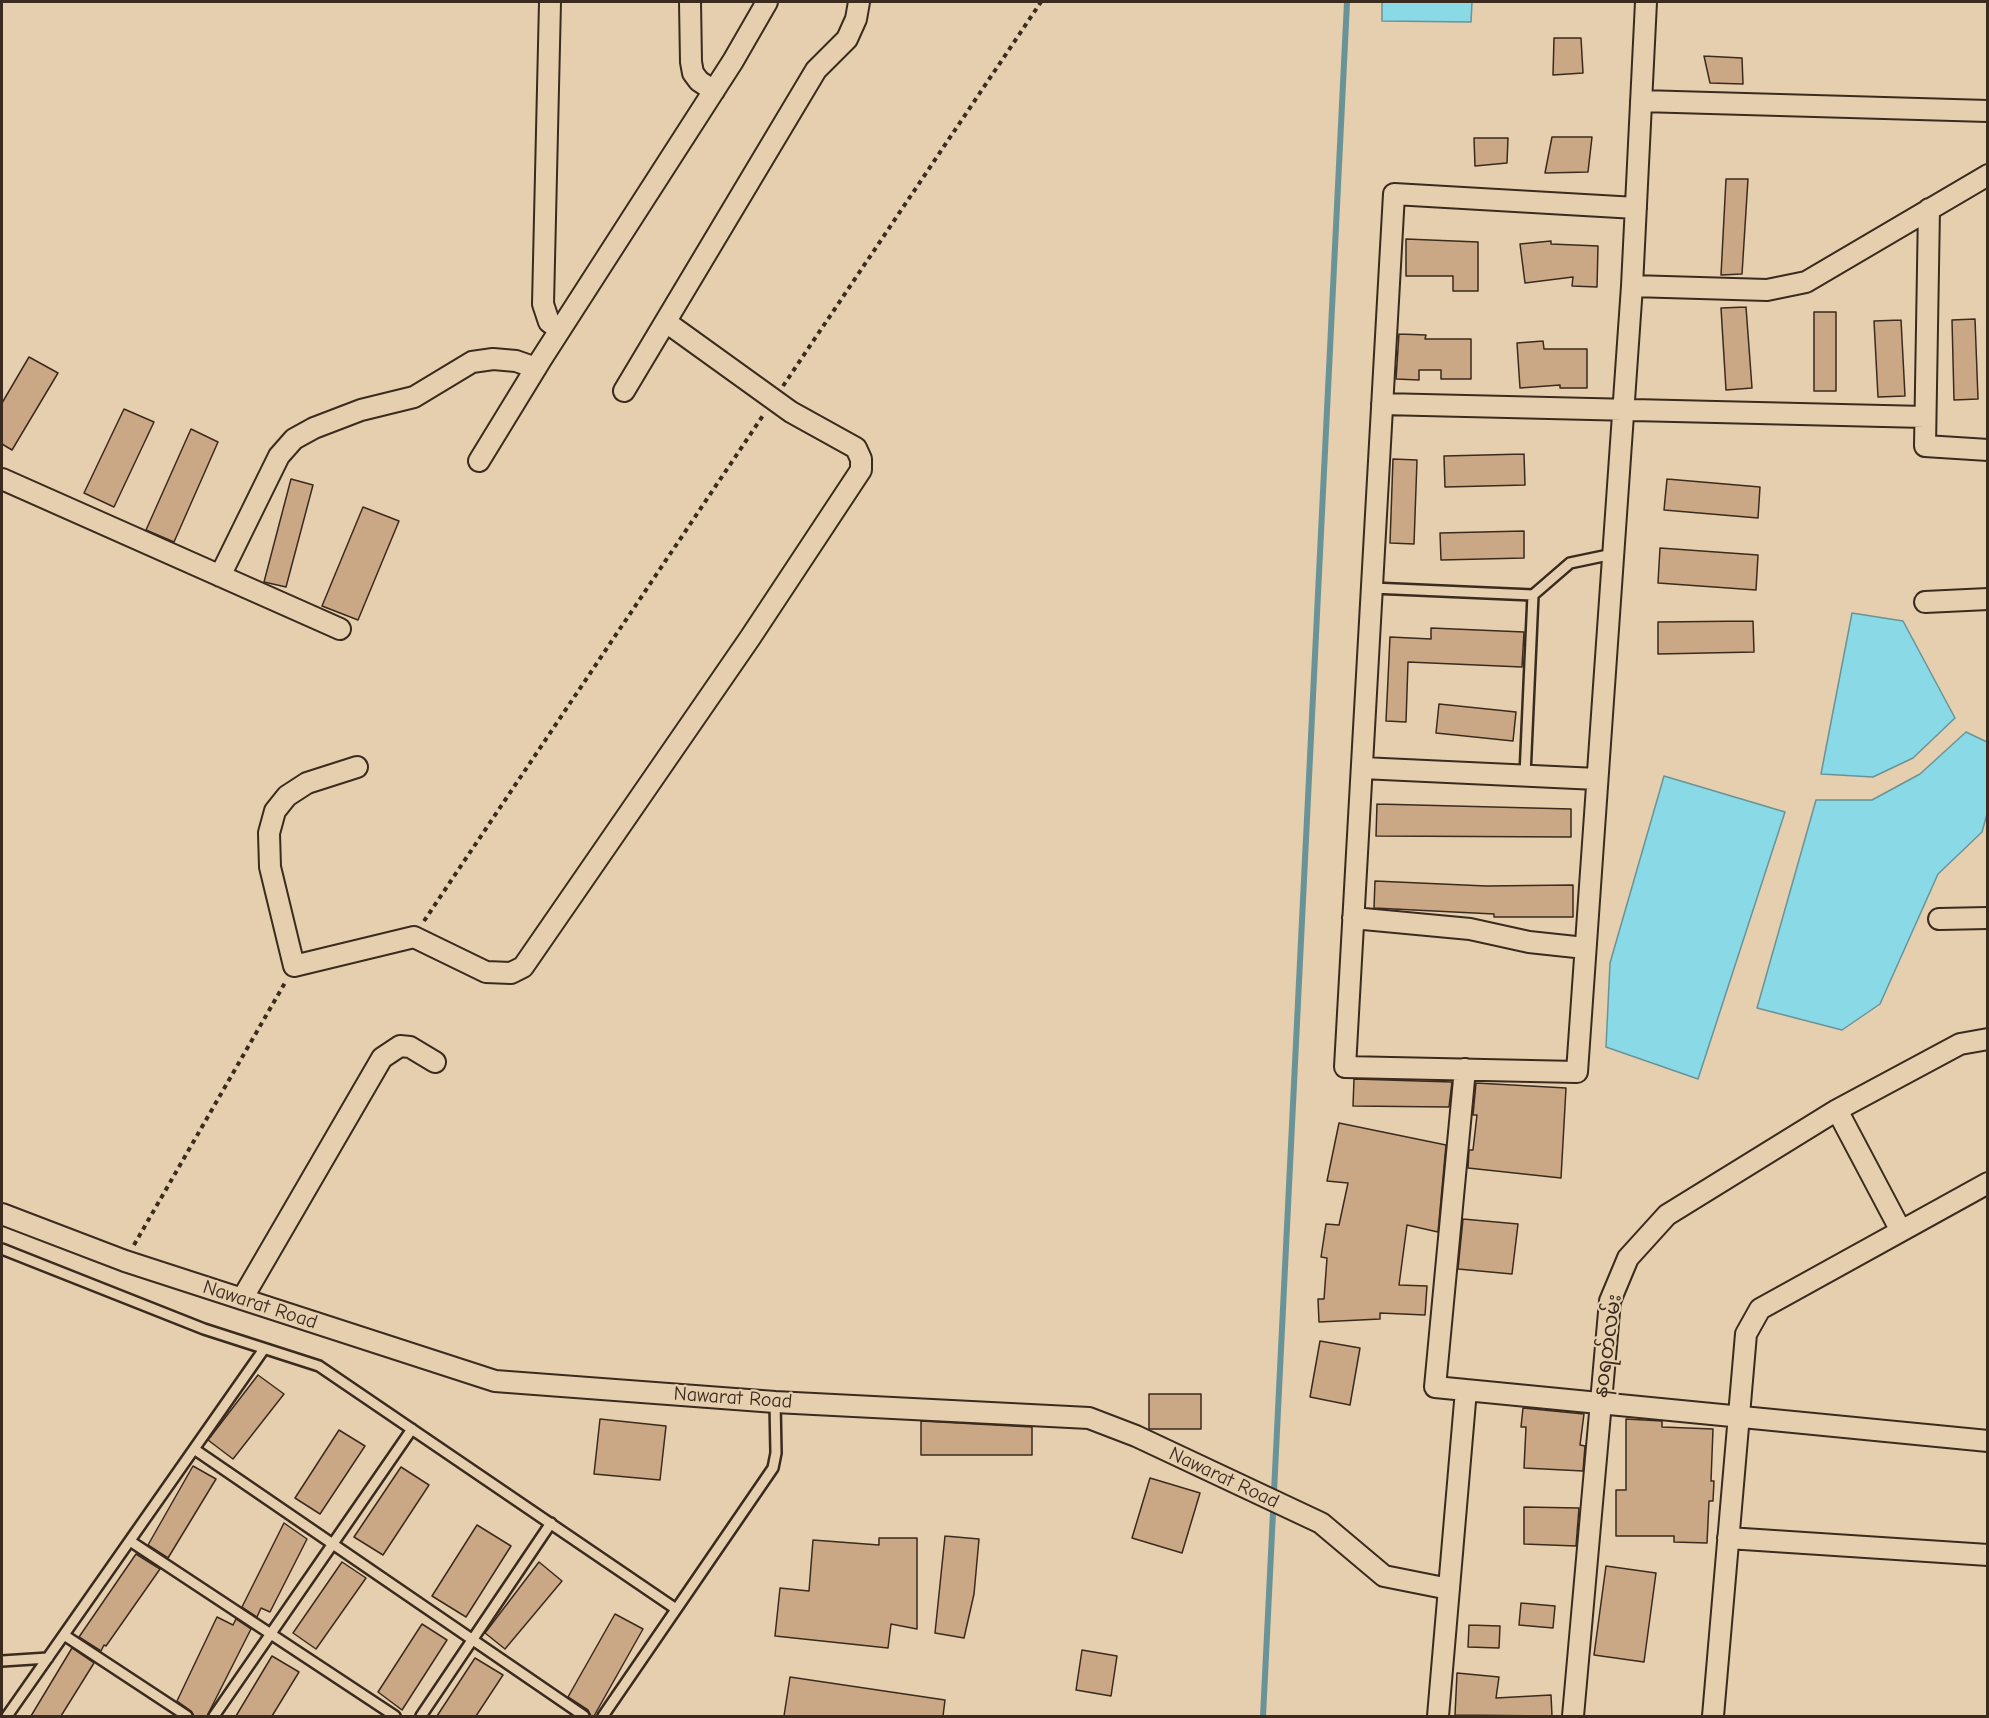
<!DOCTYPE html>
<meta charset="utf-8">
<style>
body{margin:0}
#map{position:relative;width:1989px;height:1718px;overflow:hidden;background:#e5cfae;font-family:"Comic Neue",sans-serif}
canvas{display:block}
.frame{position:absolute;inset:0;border:3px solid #3b2a1e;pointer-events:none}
</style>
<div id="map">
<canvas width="1989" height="1718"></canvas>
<div class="frame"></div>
</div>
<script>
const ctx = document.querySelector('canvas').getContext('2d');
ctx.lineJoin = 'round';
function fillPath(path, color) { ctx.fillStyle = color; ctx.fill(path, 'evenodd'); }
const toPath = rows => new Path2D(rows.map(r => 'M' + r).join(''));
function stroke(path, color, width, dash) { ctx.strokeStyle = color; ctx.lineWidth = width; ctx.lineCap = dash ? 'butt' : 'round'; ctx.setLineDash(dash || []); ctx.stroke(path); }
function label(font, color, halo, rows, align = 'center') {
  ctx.font = font + ' "Comic Neue","Noto Sans Myanmar",sans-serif'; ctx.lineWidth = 4.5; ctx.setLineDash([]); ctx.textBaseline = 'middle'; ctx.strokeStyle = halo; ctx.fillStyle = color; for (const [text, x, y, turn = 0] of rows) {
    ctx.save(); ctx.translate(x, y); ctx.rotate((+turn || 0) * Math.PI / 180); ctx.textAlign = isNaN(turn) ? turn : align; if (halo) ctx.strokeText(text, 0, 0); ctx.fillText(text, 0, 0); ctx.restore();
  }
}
const water = toPath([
 [1382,2,1472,2,1471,22,1382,21,1382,2],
 [1852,613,1903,621,1955,718,1913,758,1873,777,1821,774,1852,613],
 [1966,732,1987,742,1987,814,1982,832,1938,874,1880,1004,1842,1030,1757,1008,1816,800,1872,800,1920,774,1966,732],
 [1664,776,1785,812,1698,1079,1606,1047,1610,963,1664,776]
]);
const stream = toPath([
 [1263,1716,1347,2]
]);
const building = toPath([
 [1554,38,1581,38,1583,73,1553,75,1554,38],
 [1704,56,1742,58,1743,84,1710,83,1704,56],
 [1552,137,1592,137,1588,172,1545,173,1552,137],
 [1474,138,1508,138,1507,163,1475,166,1474,138],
 [1726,179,1748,179,1742,274,1721,275,1726,179],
 [1406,239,1478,242,1478,291,1453,291,1453,276,1406,276,1406,239],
 [1551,241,1551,244,1598,246,1597,287,1572,286,1573,277,1525,283,1520,244,1551,241],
 [1746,307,1752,388,1726,390,1721,308,1746,307],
 [1814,312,1836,312,1836,391,1814,391,1814,312],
 [1975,319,1978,399,1954,400,1952,320,1975,319],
 [1901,320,1905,396,1878,397,1874,321,1901,320],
 [1399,334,1426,335,1425,339,1471,339,1471,379,1441,379,1441,370,1419,370,1419,380,1396,379,1399,334],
 [1543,341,1544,349,1587,349,1587,388,1560,388,1560,385,1520,388,1517,343,1543,341],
 [29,357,58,373,12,450,2,444,2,403,29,357],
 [124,409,154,422,114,507,84,493,124,409],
 [191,429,218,442,174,542,146,530,191,429],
 [1524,454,1525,485,1445,487,1444,456,1524,454],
 [1393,459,1417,460,1414,544,1390,543,1393,459],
 [291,479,313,485,286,587,264,582,291,479],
 [1667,479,1760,487,1758,518,1664,510,1667,479],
 [363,507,399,521,358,620,322,606,363,507],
 [1524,531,1524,558,1441,560,1440,533,1524,531],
 [1660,548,1758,555,1756,590,1658,583,1660,548],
 [1753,621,1754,652,1658,654,1658,622,1753,621],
 [1431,628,1524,632,1522,667,1408,662,1406,722,1386,721,1390,637,1431,639,1431,628],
 [1439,704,1516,712,1513,741,1436,733,1439,704],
 [1377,804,1571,809,1571,837,1376,836,1377,804],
 [1375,881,1486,886,1573,885,1573,917,1494,917,1494,914,1374,908,1375,881],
 [1354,1079,1452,1082,1449,1107,1353,1106,1354,1079],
 [1476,1083,1566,1088,1561,1178,1468,1168,1469,1150,1473,1150,1477,1115,1473,1115,1476,1083],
 [1339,1123,1446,1145,1438,1232,1407,1225,1399,1285,1427,1286,1425,1315,1380,1313,1380,1319,1319,1322,1318,1299,1324,1299,1327,1258,1321,1257,1326,1224,1339,1225,1348,1183,1327,1181,1339,1123],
 [1463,1219,1518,1224,1512,1274,1458,1269,1463,1219],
 [1320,1341,1360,1348,1350,1405,1310,1397,1320,1341],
 [258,1375,284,1394,233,1459,208,1440,258,1375],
 [1149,1394,1201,1394,1201,1429,1149,1429,1149,1394],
 [1523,1408,1584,1414,1580,1445,1585,1446,1583,1471,1524,1468,1526,1427,1521,1427,1523,1408],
 [600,1419,666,1426,660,1480,594,1474,600,1419],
 [1626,1419,1662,1421,1662,1427,1713,1429,1711,1481,1714,1481,1713,1501,1709,1501,1707,1543,1674,1542,1674,1536,1616,1536,1616,1490,1626,1490,1626,1419],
 [921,1421,1032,1427,1032,1455,921,1455,921,1421],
 [339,1430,365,1446,320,1514,295,1498,339,1430],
 [193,1466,216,1479,168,1558,148,1545,193,1466],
 [401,1467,429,1485,383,1555,354,1537,401,1467],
 [1150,1478,1200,1493,1182,1553,1132,1538,1150,1478],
 [1524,1507,1579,1508,1576,1546,1524,1544,1524,1507],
 [284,1523,307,1539,270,1612,261,1608,257,1617,242,1607,284,1523],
 [477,1525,511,1546,466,1617,432,1596,477,1525],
 [945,1536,979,1539,974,1594,964,1638,935,1633,945,1536],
 [879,1538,917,1538,917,1629,891,1624,888,1648,775,1636,780,1588,809,1591,813,1540,879,1545,879,1538],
 [136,1554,160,1569,106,1646,104,1645,101,1651,79,1637,136,1554],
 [342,1562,366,1578,316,1649,293,1633,342,1562],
 [539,1562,562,1581,505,1649,485,1633,539,1562],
 [1606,1566,1656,1573,1644,1662,1594,1655,1606,1566],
 [1521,1603,1555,1606,1553,1628,1519,1625,1521,1603],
 [615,1614,643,1629,594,1716,591,1716,588,1710,568,1697,615,1614],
 [217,1617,233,1625,236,1619,251,1629,207,1716,194,1716,191,1711,177,1701,217,1617],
 [422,1624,447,1640,402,1710,378,1692,422,1624],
 [1469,1625,1500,1626,1499,1648,1468,1647,1469,1625],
 [72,1648,94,1663,61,1716,31,1716,72,1648],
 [1082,1650,1117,1656,1111,1696,1076,1690,1082,1650],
 [272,1656,299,1672,272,1716,236,1716,272,1656],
 [475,1658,503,1675,476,1716,437,1716,475,1658],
 [1457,1673,1499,1677,1496,1698,1551,1695,1552,1716,1455,1715,1457,1673],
 [790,1677,945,1700,943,1716,784,1716,790,1677]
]);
const path = toPath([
 [783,386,1041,2],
 [424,921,764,414],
 [134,1245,286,981]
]);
const service = toPath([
 [1372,588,1533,595],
 [1525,775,1533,595,1570,563,1613,554],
 [2,1249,204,1329,319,1366,676,1609],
 [194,1449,584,1716],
 [130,1541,395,1716],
 [64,1635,187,1716],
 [2,1661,48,1658],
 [7,1716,264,1349],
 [214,1716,412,1429],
 [421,1716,551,1523],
 [603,1716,773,1468,776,1453,775,1402]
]);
const minor = toPath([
 [550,2,543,304,549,322,560,330],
 [690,2,691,62,693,73,699,81,714,91],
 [1641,101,1988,111],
 [1636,208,1394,194,1345,1067,1577,1072,1632,286,1646,2],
 [1929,209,1925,446,1988,450],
 [1632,286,1767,290,1806,282,1988,175],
 [624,391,816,70,847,39,856,19,859,2],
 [1382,404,1925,417],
 [479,461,542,358,733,61,767,2],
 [2,479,340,629],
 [220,576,279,456,294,439,314,428,361,410,414,397,472,362,493,359,516,361,536,368],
 [1925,602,1988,599],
 [357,767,307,783,287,796,275,811,269,833,270,867,294,966,414,937,486,972,511,973,523,967,750,638,861,470,861,459,856,448,791,412,666,322],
 [1362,768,1597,779],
 [1353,918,1470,929,1529,942,1585,948],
 [1939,919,1988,918],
 [1465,1069,1435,1387,1988,1441],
 [1837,1110,1901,1231],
 [2,1214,125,1261,495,1381,775,1402,1089,1418,1136,1436,1321,1523,1384,1576,1449,1589],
 [242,1299,382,1058,400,1046,410,1047,435,1062],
 [1728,1538,1988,1555],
 [1438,1716,1466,1390],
 [1573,1716,1610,1301,1628,1258,1667,1215,1837,1110,1960,1044,1988,1039],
 [1713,1716,1746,1334,1760,1309,1988,1183]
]);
const streetNames = [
 ["Nawarat Road",260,1305,18],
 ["နဝရတ်လမ်း",1608,1346,-82],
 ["Nawarat Road",733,1398,4],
 ["Nawarat Road",1224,1478,25]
];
fillPath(water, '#8ad9e7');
stroke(water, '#6a9397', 1.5);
stroke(stream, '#6a9397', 6);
fillPath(building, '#cba885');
stroke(building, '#3b2a1e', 1.5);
stroke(service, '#3b2a1e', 14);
stroke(minor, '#3b2a1e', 24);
stroke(path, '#3b2a1e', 4, [4.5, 4.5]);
stroke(service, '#e5cfae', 9);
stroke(minor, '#e5cfae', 20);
label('20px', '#3b2a1e', '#e5cfae', streetNames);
</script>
